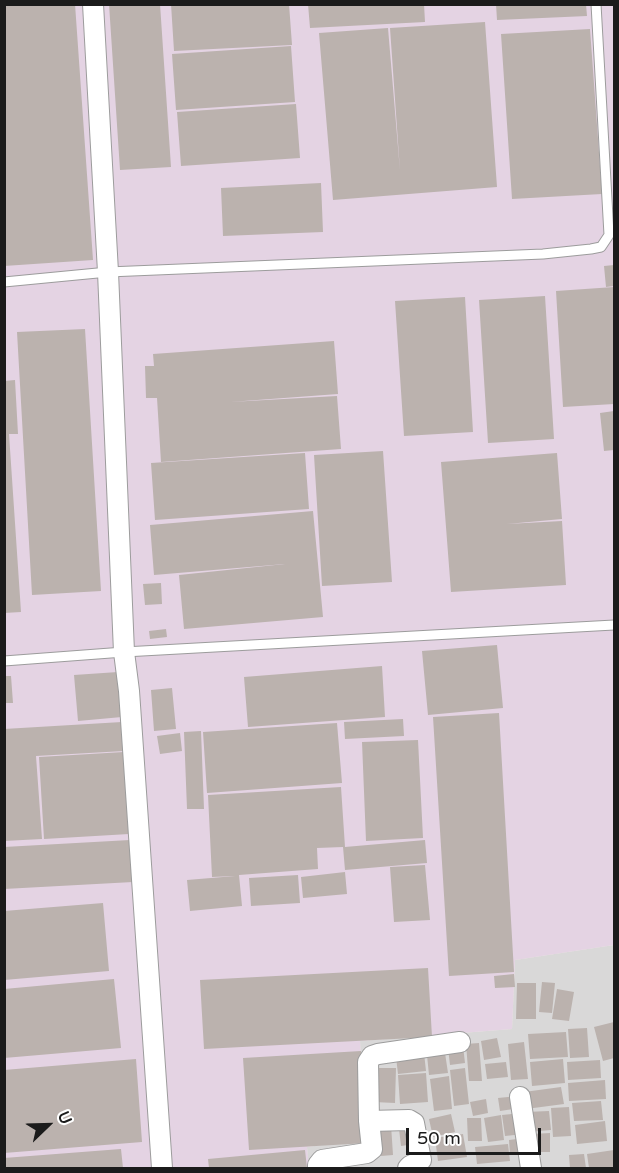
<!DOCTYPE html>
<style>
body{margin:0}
#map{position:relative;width:619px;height:1173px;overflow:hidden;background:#ebe7e1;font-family:"Varela Round",sans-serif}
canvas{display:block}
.frame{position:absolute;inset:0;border:6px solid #1b1b1b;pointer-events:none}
.north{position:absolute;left:18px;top:1095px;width:60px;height:60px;-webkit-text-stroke:4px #fff;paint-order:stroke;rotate:67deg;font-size:16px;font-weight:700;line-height:24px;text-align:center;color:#1b1b1b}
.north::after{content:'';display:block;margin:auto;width:21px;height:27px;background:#1b1b1b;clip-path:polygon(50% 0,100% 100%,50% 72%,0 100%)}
.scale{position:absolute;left:406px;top:1128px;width:135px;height:27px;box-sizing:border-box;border:3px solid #1b1b1b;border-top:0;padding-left:8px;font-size:18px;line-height:21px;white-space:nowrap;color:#1b1b1b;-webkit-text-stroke:4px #fff;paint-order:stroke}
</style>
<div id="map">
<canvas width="619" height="1173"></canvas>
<div class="frame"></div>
<div class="north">U</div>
<div class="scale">50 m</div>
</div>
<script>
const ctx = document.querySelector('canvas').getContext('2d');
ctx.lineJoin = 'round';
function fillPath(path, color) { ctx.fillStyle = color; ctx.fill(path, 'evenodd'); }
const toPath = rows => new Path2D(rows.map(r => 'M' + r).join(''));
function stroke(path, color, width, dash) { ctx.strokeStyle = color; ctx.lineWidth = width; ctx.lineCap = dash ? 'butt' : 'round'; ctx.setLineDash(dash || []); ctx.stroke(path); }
const residential = toPath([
 [614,945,614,1168,309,1168,307,1147,366,1139,360,1041,512,1029,515,960]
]);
const industrial = toPath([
 [5,5,614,5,614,945,515,960,512,1029,360,1041,366,1139,307,1147,309,1168,5,1168]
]);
const building = toPath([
 [4,4,75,4,93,260,4,266],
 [109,4,160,4,171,167,120,170],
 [171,4,289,4,292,45,174,51],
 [308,4,424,4,425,22,310,28],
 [496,4,586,4,587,16,497,20],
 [485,22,497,187,333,200,319,33,388,28,400,171,390,28],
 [590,29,602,194,512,199,501,34],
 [291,46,295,102,176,110,172,54],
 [296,104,300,158,181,166,177,112],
 [321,183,323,232,223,236,221,188],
 [614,265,614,286,606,287,604,266],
 [614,287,614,404,563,407,556,291],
 [545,296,554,439,488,443,479,300],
 [465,297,473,432,404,436,395,301],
 [85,329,101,591,32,595,17,332],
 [334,341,338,394,230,402,337,396,341,449,161,462,157,398,146,398,145,366,154,366,153,354],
 [15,380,18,434,9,434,21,612,4,613,4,381],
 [614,411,614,450,604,451,600,413],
 [383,451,392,582,322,586,314,455],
 [305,453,309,509,155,520,151,463],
 [557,453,562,519,507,524,562,521,566,585,451,592,441,462],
 [313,511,323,617,184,629,179,575,285,564,154,575,150,525],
 [161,583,162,604,145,605,143,584],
 [166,629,167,637,150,639,149,631],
 [497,645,503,708,428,715,422,651],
 [382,666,385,717,248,727,244,677],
 [118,672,122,717,78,721,74,675],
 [4,676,11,676,13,703,4,703],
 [172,688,176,729,154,731,151,690],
 [499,713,514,972,449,976,433,717],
 [403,719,404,736,345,739,344,722],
 [122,722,124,751,36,756,42,839,4,841,4,729],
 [337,723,342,783,207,793,203,732],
 [201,731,204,809,187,809,184,732],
 [180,733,182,751,160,754,157,736],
 [418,740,423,838,366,841,362,742],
 [124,752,129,834,44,839,39,757],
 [341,787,345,847,425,840,427,863,345,870,343,847,317,848,318,869,239,875,242,906,190,911,187,880,235,876,212,877,208,795],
 [130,840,133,882,4,889,4,847],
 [425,865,430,920,394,922,390,867],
 [345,872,347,894,303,898,301,877],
 [298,875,300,903,251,906,249,878],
 [103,903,109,971,4,980,4,911],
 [428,968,432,1037,204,1049,200,980],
 [514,974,515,987,495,988,494,976],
 [114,979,121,1048,4,1058,4,989],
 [542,982,555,983,552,1013,539,1012],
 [517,983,536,983,536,1019,516,1019],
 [557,989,574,992,569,1021,552,1019],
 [614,1022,614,1058,603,1061,594,1027],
 [587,1028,589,1057,570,1058,568,1029],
 [566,1032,568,1057,530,1059,528,1034],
 [497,1038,501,1057,484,1060,481,1041],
 [524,1042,528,1079,511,1080,508,1044],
 [479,1043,482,1081,469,1081,466,1044],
 [463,1046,465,1063,450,1065,448,1048],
 [361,1051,367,1143,249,1150,243,1058],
 [424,1053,426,1071,398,1074,396,1057],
 [445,1053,448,1073,429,1075,427,1055],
 [136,1059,142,1142,4,1153,4,1070],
 [563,1059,565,1083,532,1086,530,1062],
 [600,1060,601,1078,568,1080,567,1062],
 [506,1062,508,1077,487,1079,485,1064],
 [375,1068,396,1068,395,1103,374,1102],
 [465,1068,469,1104,454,1106,450,1070],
 [426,1073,428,1102,400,1104,398,1075],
 [449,1076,452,1109,434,1111,430,1079],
 [605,1080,606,1099,569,1101,568,1083],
 [561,1087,564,1104,526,1109,524,1092],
 [518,1096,520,1108,500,1111,498,1098],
 [486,1099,488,1113,473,1116,470,1102],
 [601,1101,603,1120,574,1121,572,1103],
 [569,1107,571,1136,553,1137,551,1108],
 [549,1111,551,1130,528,1132,526,1112],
 [522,1113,524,1134,505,1136,502,1115],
 [451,1114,455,1132,433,1137,429,1119],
 [501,1115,504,1140,488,1142,484,1118],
 [467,1118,481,1118,482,1141,468,1141],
 [605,1121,607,1141,577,1144,575,1125],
 [379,1125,391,1125,393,1155,381,1156],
 [406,1128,408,1145,401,1146,399,1129],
 [550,1133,550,1152,533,1152,532,1134],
 [463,1134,467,1157,438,1161,435,1138],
 [525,1138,527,1153,510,1155,509,1140],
 [508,1144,510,1161,477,1164,475,1147],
 [121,1149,123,1168,4,1168,4,1158],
 [305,1150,307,1168,209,1168,208,1159],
 [614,1150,614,1168,589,1168,587,1154],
 [584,1154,586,1168,570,1168,569,1155]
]);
const lane = toPath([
 [4,282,108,272,543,254,591,249,601,247,609,235,596,4],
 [4,661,124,652,614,625]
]);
const street = toPath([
 [93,4,108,272,124,652,129,691,162,1168],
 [520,1097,531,1168],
 [369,1121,409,1120,414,1123,421,1160,419,1162,410,1166,408,1168],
 [318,1168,318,1165,322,1160,367,1153,372,1149,369,1121,368,1062,372,1056,378,1054,460,1042]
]);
fillPath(residential, '#d9d8d8');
fillPath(industrial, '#e4d3e3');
fillPath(building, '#bbb2ae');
stroke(lane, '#9c9c9c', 11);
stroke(street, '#9c9c9c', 22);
stroke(lane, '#fff', 9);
stroke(street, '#fff', 20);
</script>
